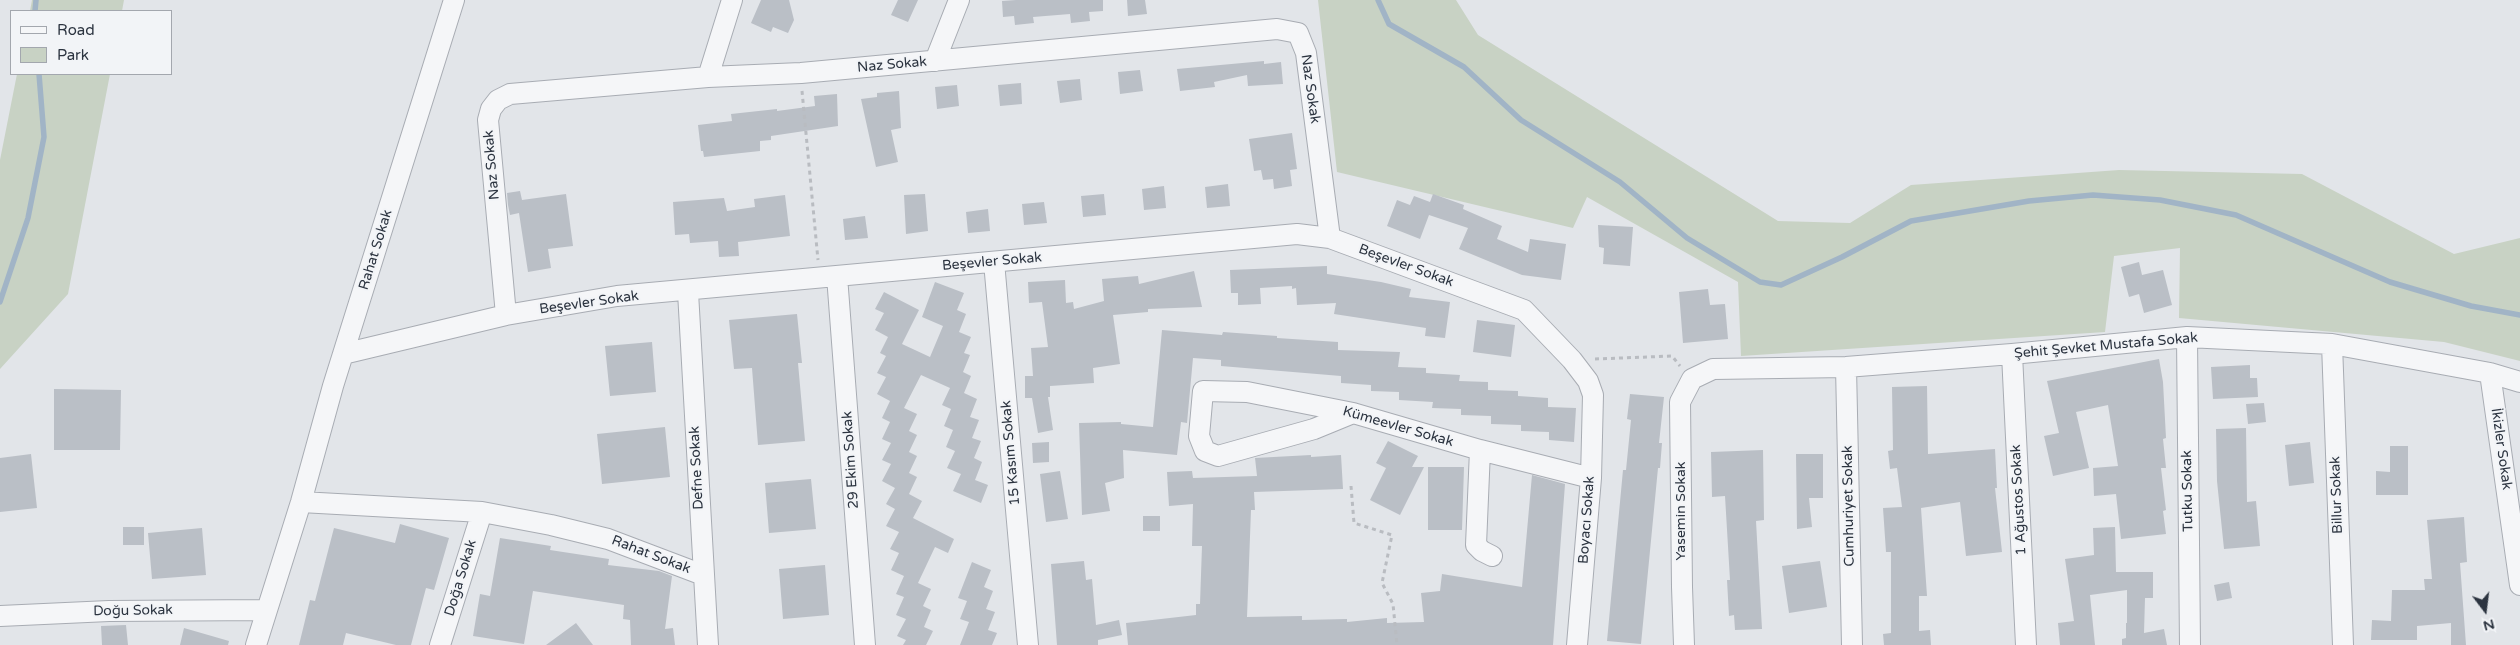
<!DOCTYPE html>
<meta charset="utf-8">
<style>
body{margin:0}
#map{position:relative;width:2520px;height:645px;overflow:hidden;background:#e2e5e9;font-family:"Varela Round",sans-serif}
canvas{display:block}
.legend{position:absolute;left:10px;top:10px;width:162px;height:65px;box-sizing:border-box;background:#f2f4f7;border:1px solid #a3a7ae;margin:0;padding:6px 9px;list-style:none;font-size:15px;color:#2c3440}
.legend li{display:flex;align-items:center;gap:10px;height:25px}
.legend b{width:25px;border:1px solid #a3a7ae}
.north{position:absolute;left:2460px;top:585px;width:50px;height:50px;-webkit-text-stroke:4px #f2f4f7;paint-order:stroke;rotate:165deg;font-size:14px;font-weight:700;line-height:20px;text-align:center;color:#2c3440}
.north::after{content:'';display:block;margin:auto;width:18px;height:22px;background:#2c3440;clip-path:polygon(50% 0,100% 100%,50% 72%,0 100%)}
</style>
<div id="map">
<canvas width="2520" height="645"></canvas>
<ul class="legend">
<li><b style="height:6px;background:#f5f6f8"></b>Road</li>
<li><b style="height:14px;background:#c8d2c4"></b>Park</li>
</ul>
<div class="north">N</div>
</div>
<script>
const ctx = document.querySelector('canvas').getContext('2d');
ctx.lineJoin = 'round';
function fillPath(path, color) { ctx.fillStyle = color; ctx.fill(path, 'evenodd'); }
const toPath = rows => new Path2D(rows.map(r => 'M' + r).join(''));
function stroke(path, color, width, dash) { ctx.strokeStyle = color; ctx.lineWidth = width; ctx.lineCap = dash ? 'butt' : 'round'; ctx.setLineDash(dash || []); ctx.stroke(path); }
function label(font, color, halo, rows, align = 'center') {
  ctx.font = font + ' "Varela Round",sans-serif'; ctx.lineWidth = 4; ctx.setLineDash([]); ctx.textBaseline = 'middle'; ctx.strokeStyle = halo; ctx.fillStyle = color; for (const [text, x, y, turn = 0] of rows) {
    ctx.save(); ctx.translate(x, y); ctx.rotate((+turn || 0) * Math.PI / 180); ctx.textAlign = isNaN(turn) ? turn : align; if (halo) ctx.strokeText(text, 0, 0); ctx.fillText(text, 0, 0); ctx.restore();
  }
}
const green = toPath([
 [32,0,124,0,122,11,30,11],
 [1318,0,1456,0,1478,35,1778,221,1850,223,1911,185,2119,170,2302,174,2454,254,2520,238,2520,361,2444,342,2179,318,2180,248,2114,256,2105,332,1741,356,1738,282,1587,197,1573,228,1337,172],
 [17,74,110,74,68,294,0,369,0,160]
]);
const stream = toPath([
 [1378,0,1389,24,1464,67,1521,120,1620,182,1687,238,1760,282,1781,285,1842,257,1911,221,2029,201,2093,195,2160,200,2236,215,2390,282,2471,306,2520,315],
 [35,11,36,0],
 [0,302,28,218,44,137,39,74]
]);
const building = toPath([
 [761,0,789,0,794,20,788,33,773,27,771,32,751,23],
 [898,0,918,0,908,22,891,15],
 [1016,0,1103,0,1103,11,1089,12,1090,21,1071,23,1070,14,1033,17,1034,23,1015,25,1014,16,1003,17,1002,1],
 [1127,0,1145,0,1147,14,1128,16],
 [1264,61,1264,64,1281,62,1283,84,1248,86,1247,75,1214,82,1215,87,1180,91,1177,69],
 [1140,70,1143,91,1120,94,1118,72],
 [1080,79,1082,100,1060,103,1057,81],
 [1021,83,1022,104,1000,106,998,85],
 [957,85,959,106,937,109,935,87],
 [899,91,901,128,891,130,898,162,876,167,861,99,877,97,877,93],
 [837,94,838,126,771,136,771,140,760,141,760,151,704,157,703,151,701,151,698,125,732,121,731,114,777,109,777,111,815,106,814,96],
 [1292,133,1297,169,1290,170,1292,186,1274,189,1273,179,1263,180,1261,170,1254,171,1249,139],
 [1228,184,1230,206,1207,208,1205,187],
 [1164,186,1166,208,1144,210,1142,189],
 [520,191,522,200,566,194,573,246,548,249,551,268,528,272,519,213,510,215,508,205,507,193],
 [925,194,928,231,906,234,904,195],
 [1104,194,1106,215,1083,217,1081,196],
 [1433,194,1464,205,1463,209,1502,226,1497,239,1528,252,1530,239,1566,244,1561,280,1522,275,1459,249,1468,228,1429,215,1420,239,1387,226,1397,200,1410,205,1414,196,1430,202],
 [785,195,790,236,738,242,739,256,719,257,718,241,690,243,689,234,675,235,673,202,724,198,727,211,755,207,754,199],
 [1044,202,1047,223,1024,225,1022,204],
 [988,209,990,231,968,233,966,212],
 [865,216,868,238,845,240,843,219],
 [1598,225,1633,227,1630,266,1603,264,1604,248,1599,247],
 [2139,262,2142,275,2163,270,2172,305,2144,313,2139,294,2129,297,2121,267],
 [1327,266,1327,274,1381,282,1411,289,1409,297,1450,302,1445,338,1425,336,1426,328,1334,314,1336,303,1297,305,1296,288,1292,289,1292,286,1260,288,1261,304,1238,305,1238,293,1231,293,1230,270],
 [1194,271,1202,307,1148,309,1148,312,1113,315,1120,364,1093,368,1094,383,1050,386,1050,397,1048,397,1053,430,1038,433,1032,398,1025,398,1025,376,1033,376,1031,348,1048,347,1042,302,1029,303,1028,282,1065,280,1066,303,1073,302,1074,309,1104,301,1102,279,1138,276,1139,284],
 [935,282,964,293,957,310,966,314,959,332,971,337,964,353,970,355,963,372,971,376,964,393,977,399,970,417,979,420,972,438,981,441,974,458,982,462,975,480,988,485,981,503,953,491,961,474,947,468,955,451,946,447,953,430,944,426,951,409,942,405,950,388,921,375,904,408,917,414,909,431,917,435,909,452,917,456,909,473,917,477,909,494,922,501,913,518,954,539,948,553,935,547,918,583,931,589,923,606,931,610,924,627,933,631,926,645,903,645,906,640,897,636,906,619,896,615,904,597,896,594,904,576,891,570,899,553,890,549,899,532,886,526,895,509,886,504,895,488,882,481,891,464,882,460,891,443,882,439,890,422,882,418,890,401,877,394,886,377,877,373,886,356,880,353,888,337,875,330,884,313,875,309,884,292,919,310,902,344,930,357,943,326,922,317],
 [1708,289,1710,305,1725,304,1728,339,1683,343,1679,292],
 [797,314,802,363,798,363,805,441,758,445,752,368,734,369,729,320],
 [1477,320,1515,325,1511,357,1473,352],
 [1162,330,1222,335,1223,332,1277,336,1277,338,1338,342,1338,350,1400,352,1398,367,1426,368,1426,373,1460,375,1459,381,1488,382,1488,390,1518,391,1518,396,1548,398,1548,407,1576,408,1574,442,1549,440,1549,432,1521,431,1521,425,1491,424,1491,416,1461,415,1461,409,1432,408,1433,402,1399,400,1399,392,1371,391,1371,385,1341,383,1341,376,1221,366,1221,360,1193,358,1187,423,1181,422,1177,455,1123,450,1124,478,1105,483,1110,511,1082,515,1079,423,1121,422,1121,424,1153,427],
 [652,342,656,392,610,396,605,346],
 [2159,359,2163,382,2166,438,2163,439,2166,468,2161,468,2166,510,2163,511,2166,534,2121,539,2116,494,2094,496,2093,468,2118,466,2108,405,2076,412,2089,468,2053,476,2044,436,2059,433,2047,381],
 [2250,365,2250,378,2257,378,2258,397,2213,399,2211,367],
 [1927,386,1928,454,1995,449,1997,488,1995,488,2002,552,1966,556,1960,502,1921,508,1927,596,1919,596,1919,631,1930,630,1931,645,1884,645,1883,634,1891,633,1891,552,1886,552,1883,508,1902,507,1897,468,1890,469,1888,451,1893,450,1892,387],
 [54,389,121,390,120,450,54,450],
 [1630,394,1664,397,1659,443,1662,443,1660,468,1658,468,1641,644,1607,641,1623,470,1626,470,1631,420,1627,419],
 [2264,403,2266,422,2248,424,2246,404],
 [665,427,670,477,602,484,597,434],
 [2246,428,2247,502,2256,501,2260,546,2224,549,2217,481,2216,429],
 [1388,441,1418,456,1412,467,1424,467,1400,515,1370,500,1386,468,1376,463],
 [1049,442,1049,462,1033,463,1032,443],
 [2310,442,2314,483,2289,486,2285,445],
 [2390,446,2408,446,2408,495,2376,495,2376,471,2390,472],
 [1763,450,1764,520,1756,521,1762,629,1735,630,1734,615,1729,616,1727,580,1730,580,1725,496,1712,497,1711,452],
 [31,454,37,508,0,512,0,458],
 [1796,454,1823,454,1823,498,1809,498,1812,527,1797,529],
 [1311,455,1311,457,1341,455,1343,489,1254,492,1255,510,1251,510,1247,617,1302,616,1302,620,1347,619,1347,622,1387,618,1387,623,1424,622,1421,593,1440,591,1442,574,1522,587,1532,475,1565,484,1553,645,1128,645,1126,623,1196,615,1196,604,1200,604,1202,546,1192,546,1193,504,1169,506,1167,472,1192,471,1193,478,1257,476,1255,458],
 [1428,467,1464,467,1462,530,1428,530],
 [1060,471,1068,519,1046,522,1040,474],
 [811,479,816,529,769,533,765,483],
 [1143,516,1160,516,1160,531,1143,531],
 [2464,517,2467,562,2460,563,2466,645,2451,645,2451,623,2417,626,2417,640,2371,640,2372,620,2391,621,2392,590,2425,590,2424,579,2432,579,2427,520],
 [400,524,449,538,434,590,426,588,411,645,396,645,346,633,343,645,299,645,310,600,315,601,334,528,395,543],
 [123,527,144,527,144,545,123,545],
 [2115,527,2116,572,2153,572,2153,598,2145,598,2144,633,2164,629,2167,645,2122,645,2122,639,2126,638,2126,623,2127,623,2127,590,2090,595,2095,645,2060,645,2058,623,2074,621,2065,559,2094,555,2093,528],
 [202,528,206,575,152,579,148,533],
 [500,538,551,546,550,550,609,559,608,565,659,571,672,576,665,629,673,628,675,645,631,645,630,620,623,619,624,605,533,591,524,644,473,636,480,594,490,596],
 [1084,561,1086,580,1092,579,1096,625,1119,620,1122,635,1098,640,1098,645,1057,645,1051,564],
 [1820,561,1827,607,1789,613,1782,566],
 [972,562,991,570,984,587,993,591,986,609,995,612,988,630,997,633,992,645,960,645,969,622,960,619,967,601,958,598],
 [825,565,829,615,783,619,779,569],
 [2229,582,2232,598,2217,601,2214,585],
 [576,623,593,645,546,645],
 [126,625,128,645,102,645,101,626],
 [184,628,229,641,228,645,180,645]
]);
const path = toPath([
 [802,91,818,260],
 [1595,359,1672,356,1680,366],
 [1351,486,1354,523,1392,535,1382,583,1393,604,1397,645]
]);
const minor = toPath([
 [935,61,959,0],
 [708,77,732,0],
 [994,262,1028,645],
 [837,276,865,645],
 [688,292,708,645],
 [506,315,488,120,491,109,498,100,510,94,708,77,801,73,1277,29,1298,33,1306,53,1330,238],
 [2187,337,2190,645],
 [2332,344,2343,645],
 [343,354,506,315,617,296,1297,234,1330,238,1524,310,1572,360,1588,381,1593,395,1591,478,1577,645],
 [2012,354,2026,645],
 [1846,367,1852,645],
 [2490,373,2520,585],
 [1353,413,1314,429,1218,456,1205,451,1199,436,1203,391,1247,392,1353,413,1480,450,1591,478],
 [1480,450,1476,545,1482,551,1492,556],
 [301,502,482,512,551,525,608,539,703,575],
 [0,616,109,611,267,610],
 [256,645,301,502,333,386,454,0],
 [440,645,482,512],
 [1684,645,1682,587,1680,402,1692,379,1713,369,1846,367,2012,354,2187,337,2332,344,2490,373,2520,382]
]);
const streetNames = [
 ["Naz Sokak",892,65,-5],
 ["Naz Sokak",1310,89,82],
 ["Naz Sokak",492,165,-95],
 ["Rahat Sokak",376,250,-73],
 ["Beşevler Sokak",992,262,-5],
 ["Beşevler Sokak",1406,266,20],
 ["Beşevler Sokak",589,303,-8],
 ["Şehit Şevket Mustafa Sokak",2106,346,-5],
 ["Kümeevler Sokak",1398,427,16],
 ["İkizler Sokak",2501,449,82],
 ["15 Kasım Sokak",1011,453,-95],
 ["29 Ekim Sokak",851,460,-94],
 ["Defne Sokak",697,468,-93],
 ["Tutku Sokak",2188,491,-91],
 ["Billur Sokak",2337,495,-92],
 ["1 Ağustos Sokak",2019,500,-93],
 ["Cumhuriyet Sokak",1849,506,-91],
 ["Yasemin Sokak",1681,511,-90],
 ["Boyacı Sokak",1587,520,-86],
 ["Rahat Sokak",651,555,21],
 ["Doğa Sokak",461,578,-73],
 ["Doğu Sokak",133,611,-1]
];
fillPath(green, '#c8d2c4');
stroke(stream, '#a1b4c6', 5.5);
fillPath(building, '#babfc6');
stroke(minor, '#a8acb3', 22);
stroke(path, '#b9bcc1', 3, [4, 4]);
stroke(minor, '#f5f6f8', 20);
label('14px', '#2c3440', '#f2f4f7', streetNames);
</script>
